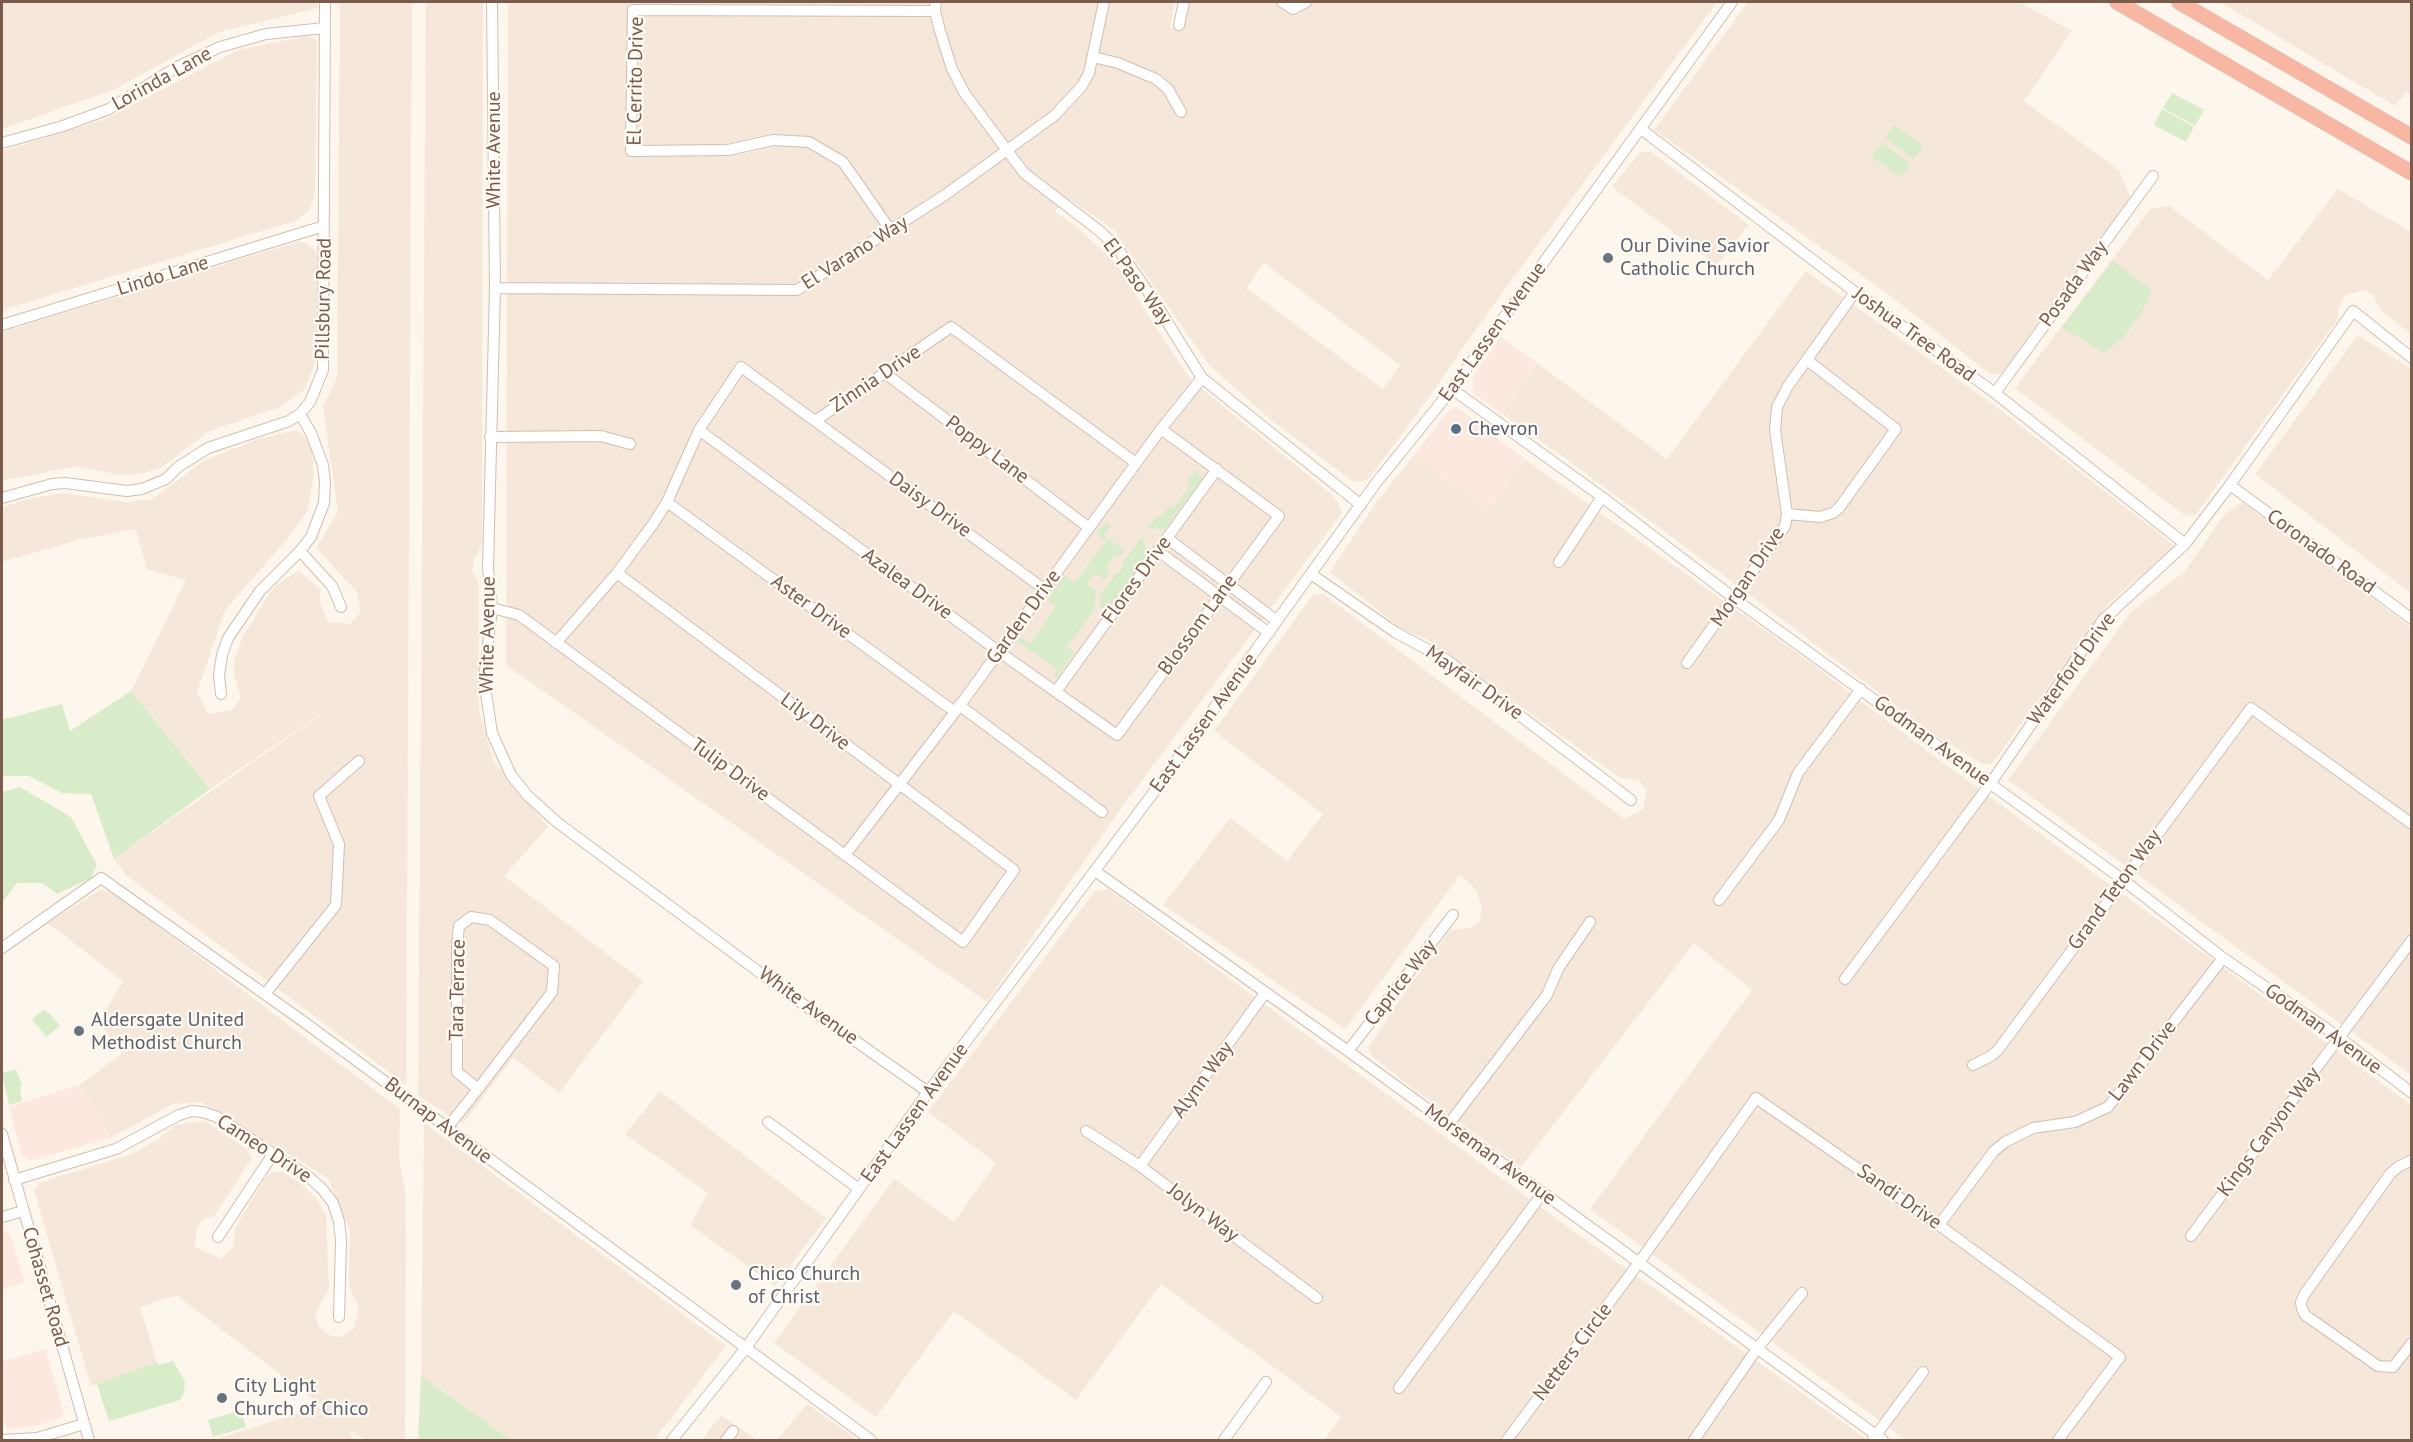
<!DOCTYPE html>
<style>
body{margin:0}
#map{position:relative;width:2413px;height:1442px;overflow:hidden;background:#fdf6ec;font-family:"PT Sans",sans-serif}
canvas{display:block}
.frame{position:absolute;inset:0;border:3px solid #7a5c4d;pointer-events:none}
</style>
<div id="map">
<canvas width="2413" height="1442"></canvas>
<div class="frame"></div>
</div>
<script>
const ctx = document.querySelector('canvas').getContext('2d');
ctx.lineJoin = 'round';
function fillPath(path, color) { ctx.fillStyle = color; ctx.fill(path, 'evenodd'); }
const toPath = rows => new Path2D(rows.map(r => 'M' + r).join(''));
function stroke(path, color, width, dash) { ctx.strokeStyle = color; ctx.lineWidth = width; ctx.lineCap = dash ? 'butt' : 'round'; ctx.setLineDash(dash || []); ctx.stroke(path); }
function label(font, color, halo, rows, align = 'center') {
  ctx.font = font + ' "PT Sans",sans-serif'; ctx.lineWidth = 4.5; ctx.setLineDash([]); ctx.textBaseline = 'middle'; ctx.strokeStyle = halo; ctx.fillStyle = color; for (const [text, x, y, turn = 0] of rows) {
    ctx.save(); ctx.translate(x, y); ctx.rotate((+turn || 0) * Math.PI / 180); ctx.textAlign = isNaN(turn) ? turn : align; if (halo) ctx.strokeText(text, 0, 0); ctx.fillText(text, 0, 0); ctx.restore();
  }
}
const residential = toPath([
 [2,2,317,2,318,8,219,32,113,90,2,129],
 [340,2,412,2,406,1085,126,875,114,859,355,691,210,789,131,691,186,580,147,569,136,529,81,539,2,562,2,507,28,499,64,493,126,502,152,499,204,461,258,439,296,430,311,442,314,474,308,510,289,537,225,610,197,692,208,714,232,710,241,698,234,675,234,661,243,636,274,587,293,574,299,571,320,589,320,603,328,622,350,624,361,612,357,592,316,548,338,512,323,407,337,378],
 [426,2,483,2,482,544,474,559,472,571,479,584,479,710,493,760,548,827,504,876,643,981,559,1093,513,1057,463,1124,418,1096],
 [508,2,1175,2,1170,27,1179,30,1187,2,1717,2,1491,308,1417,414,1369,478,1361,482,1351,480,1271,420,1209,365,1114,230,1071,200,1054,211,1078,228,1116,263,1155,326,1192,381,1330,493,1339,503,1342,513,1117,814,987,1002,506,665],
 [1264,263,1400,365,1383,389,1246,288],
 [1748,2,2019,2,2072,31,2024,101,2119,170,2131,199,2001,374,1990,374,1888,294,1654,130],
 [2220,2,2411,2,2411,95,2406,92,2395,106],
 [306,36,317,40,315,194,309,211,295,221,2,310,2,151,106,119,238,50],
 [1640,152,1651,152,1749,225,1717,265,1612,187],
 [2338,189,2411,232,2411,334,2381,311,2374,296,2365,290,2345,295,2338,311,2338,319,2196,514,2186,516,2015,388,2150,209,2169,206,2268,280],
 [297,242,303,242,313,248,318,256,318,355,304,390,280,407,209,431,162,467,141,474,120,475,77,466,2,481,2,332],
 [1806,271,1991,403,2175,546,2109,603,1992,764,1984,765,1932,733,1738,586,1558,453,1502,414,1537,363,1667,459],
 [2358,335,2411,369,2411,593,2255,474],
 [1414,455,1486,511,1526,460,1804,658,1927,751,2411,1105,2411,1440,1906,1440,1590,1209,1752,990,1694,943,1521,1167,1415,1090,1372,1056,1368,1048,1404,993,1449,932,1455,929,1470,928,1480,922,1482,906,1476,890,1460,875,1345,1029,1163,905,1230,818,1287,861,1323,814,1214,731,1312,596,1323,594,1624,819,1643,809,1647,790,1639,781,1620,778,1427,639,1403,630,1330,572,1376,503],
 [2242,502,2411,627,2411,1075,2008,780,2131,612,2184,572,2225,514],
 [100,890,114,893,400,1109,399,1158,405,1190,406,1238,405,1437,400,1440,366,1440,350,1431,353,1440,212,1440,322,1406,176,1295,140,1307,157,1362,91,1386,34,1190,39,1183,48,1180,132,1154,159,1139,175,1125,204,1121,247,1149,252,1158,214,1216,203,1219,196,1229,195,1247,221,1259,234,1246,235,1228,265,1178,273,1171,282,1172,300,1183,317,1199,326,1216,329,1289,315,1314,319,1327,331,1336,341,1337,354,1328,359,1308,349,1286,350,1230,328,1178,201,1102,173,1104,110,1138,101,1115,79,1085,122,1054,99,1022,123,981,48,923],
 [1109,890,1569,1228,1868,1440,1324,1440,1341,1417,1161,1284,1076,1400,954,1311,876,1417,774,1343,894,1179,954,1222,996,1163,928,1112,1095,891],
 [660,1091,826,1218,775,1286,690,1225,708,1193,625,1134],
 [424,1123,726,1346,654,1440,511,1440,421,1376],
 [807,1404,858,1440,777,1440],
 [721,1415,757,1440,702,1440]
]);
const commercial = toPath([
 [1501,337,1537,363,1501,414,1473,392,1473,376],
 [1455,408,1461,410,1526,460,1486,511,1414,455,1449,410],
 [79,1085,101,1115,110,1138,33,1160,27,1159,22,1155,9,1107],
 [2,1231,10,1235,25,1282,2,1289],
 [45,1349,64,1412,58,1419,36,1426,7,1429,2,1413,2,1362]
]);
const green = toPath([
 [2172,93,2204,110,2195,126,2163,108],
 [2162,109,2194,127,2186,142,2154,125],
 [1895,125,1923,146,1914,159,1885,138],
 [1882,143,1911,164,1901,177,1872,157],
 [2113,261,2152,290,2144,308,2124,337,2104,353,2062,327],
 [1195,471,1203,478,1164,529,1148,528,1158,515,1161,517,1170,505,1173,508,1190,485,1187,482],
 [1106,523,1111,525,1104,535,1124,550,1118,558,1115,556,1106,567,1110,571,1104,579,1095,573,1087,584,1096,591,1095,609,1067,647,1075,653,1057,677,1054,675,1058,669,1017,641,1020,637,1030,644,1056,606,1047,600,1065,575,1075,582,1106,541,1096,533],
 [1142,537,1148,553,1106,611,1100,606,1100,596,1117,572,1119,573,1123,566,1122,564],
 [131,691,210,789,114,859,91,794,62,793,29,776,2,776,2,720,62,704,70,731],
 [20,787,71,817,97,865,91,878,57,894,42,883,17,883,2,903,2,792],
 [43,1010,50,1014,60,1026,46,1037,32,1019],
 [16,1069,22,1085,20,1087,22,1101,9,1105,2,1073],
 [173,1361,185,1381,184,1392,180,1400,109,1421,97,1384,157,1362,159,1365],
 [421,1376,511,1440,418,1440],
 [241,1410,246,1427,213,1437,208,1420]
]);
const minor = toPath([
 [492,2,495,288,488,568,492,608,484,680,492,733,511,775,528,796,558,823,790,995,928,1092],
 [936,2,935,11,940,31,952,69,965,94,1024,173,1101,232,1118,249,1151,296,1202,378,1361,505],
 [1282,2,1293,9,1306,2],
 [1179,25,1184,2],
 [1093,57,1118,63,1156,79,1168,89,1181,112],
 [1641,129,1855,292,1995,393,2185,544],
 [2,143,63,126,109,109,177,67,220,47,266,34,325,28],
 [891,231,843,162,809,142,773,140,728,150,631,151,633,10,935,11],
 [495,288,797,290,945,195,1054,116,1082,86,1089,73,1104,2],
 [2,325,324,226],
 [886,374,1088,527],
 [1452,389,1602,497,1735,599,2122,879,2223,958,2340,1038,2412,1093],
 [1995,393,2153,176],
 [815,421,1044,589],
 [699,430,998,651,1117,735,1279,516,1161,429],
 [490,437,601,436,630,444],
 [2230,485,2412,619],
 [2,498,52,484,65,483,127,491,142,489,166,479,178,467,208,448,289,421,300,414,310,402,323,370,325,2],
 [667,502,955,712],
 [1787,514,1820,517,1833,513,1839,508,1896,429,1807,360],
 [1167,538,1277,621],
 [300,551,332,586,341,607],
 [1158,551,1269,633],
 [1559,562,1602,497],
 [1311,574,1395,632,1447,660,1631,800],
 [492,608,519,615,963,942,1014,870,617,573],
 [556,643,617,573,653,524,667,502,699,430,741,367,815,421,951,327,1136,463],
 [1687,663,1785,526,1787,514,1775,430,1777,407,1788,386,1855,292],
 [1057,690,1217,469],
 [221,694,219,675,222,655,228,638,260,591,300,551,311,537,324,503,325,483,323,465,311,433,300,414],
 [959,705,1102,812],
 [845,855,955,712,1161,429,1202,378],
 [1095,871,1348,1051,1883,1440],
 [1719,900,1779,820,1798,773,1861,689],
 [471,917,490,920,554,966,552,992,478,1089,457,1072,457,945,459,926,471,917],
 [2,948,101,878,304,1022,871,1440],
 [1845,979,1990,784,2103,620,2185,544,2230,485,2353,311,2412,358],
 [265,994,336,905,339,844,319,796,359,761],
 [1348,1051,1453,915],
 [1973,1065,1991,1056,1998,1050,2251,708,2412,824],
 [768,1122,859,1189],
 [1448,1125,1547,995,1558,969,1590,922],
 [447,1128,478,1089],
 [1086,1131,1140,1166,1317,1298],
 [2,1134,89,1440],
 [2412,1160,2398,1167,2390,1174,2304,1295,2301,1302,2302,1309,2305,1315,2378,1366,2393,1367,2412,1343],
 [1140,1166,1265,993],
 [14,1180,116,1149,179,1115,192,1111,203,1112,217,1117,309,1177,323,1190,333,1203,339,1221,341,1241,339,1317],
 [2,1217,23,1211],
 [1939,1225,1994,1151,2005,1142,2033,1128,2075,1122,2108,1107,2223,958],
 [2191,1236,2412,940],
 [218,1237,273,1154],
 [1399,1388,1542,1194],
 [1873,1439,1923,1372],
 [3,1440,37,1438,84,1424],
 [672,1440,745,1349,928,1092,1151,796,1376,483,1452,389,1732,2],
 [726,1440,733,1431],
 [1224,1440,1266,1382],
 [1507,1440,1638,1264,1756,1098,1936,1223,2120,1357,2058,1440],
 [1694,1440,1756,1350,1802,1293]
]);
const highway = toPath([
 [2117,2,2412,173],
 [2179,2,2412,137]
]);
const markers = [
 [1608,258,6,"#6b7280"],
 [1456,429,6,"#5c6f8a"],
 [79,1031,6,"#6b7280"],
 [736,1285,6,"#6b7280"],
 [222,1398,6,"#6b7280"]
];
const streetNames = [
 ["Lorinda Lane",162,79,-29],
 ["El Cerrito Drive",636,81,-89],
 ["White Avenue",494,150,-90],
 ["El Varano Way",855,253,-32],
 ["Lindo Lane",163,276,-17],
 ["El Paso Way",1137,282,54],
 ["Posada Way",2074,284,-54],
 ["Pillsbury Road",324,299,-89],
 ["East Lassen Avenue",1493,332,-54],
 ["Joshua Tree Road",1914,335,36],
 ["Zinnia Drive",876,379,-34],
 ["Poppy Lane",987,450,37],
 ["Daisy Drive",930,505,36],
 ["Coronado Road",2321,552,36],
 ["Morgan Drive",1748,577,-56],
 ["Flores Drive",1137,580,-54],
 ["Azalea Drive",907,584,36],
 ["Aster Drive",811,607,36],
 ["Garden Drive",1024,617,-54],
 ["Blossom Lane",1198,625,-54],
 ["White Avenue",488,635,-89],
 ["Waterford Drive",2072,669,-54],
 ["Mayfair Drive",1474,683,35],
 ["Lily Drive",815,722,37],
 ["East Lassen Avenue",1204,723,-54],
 ["Godman Avenue",1932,741,36],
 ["Tulip Drive",730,770,36],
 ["Grand Teton Way",2115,890,-54],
 ["Caprice Way",1401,983,-52],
 ["Tara Terrace",458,990,-89],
 ["White Avenue",808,1006,36],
 ["Godman Avenue",2323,1029,36],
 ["Lawn Drive",2143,1061,-52],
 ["Alynn Way",1203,1080,-54],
 ["East Lassen Avenue",915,1113,-54],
 ["Burnap Avenue",438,1121,37],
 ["Kings Canyon Way",2269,1132,-53],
 ["Cameo Drive",264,1149,33],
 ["Morseman Avenue",1490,1155,36],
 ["Sandi Drive",1899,1197,35],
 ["Jolyn Way",1203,1213,37],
 ["Cohasset Road",45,1287,74],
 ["Netters Circle",1573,1352,-53]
];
const worshipNames = [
 ["Our Divine Savior",1620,246],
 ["Catholic Church",1620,269],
 ["Aldersgate United",91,1020],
 ["Methodist Church",91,1043],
 ["Chico Church",748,1274],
 ["of Christ",748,1297],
 ["City Light",234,1386],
 ["Church of Chico",234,1409]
];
const serviceNames = [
 ["Chevron",1468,429]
];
fillPath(residential, '#f5e8da');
fillPath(commercial, '#fde8e0');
fillPath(green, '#d8ecc9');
stroke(minor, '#d1beb0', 12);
stroke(highway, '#dad1cd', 16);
stroke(minor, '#fff', 10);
stroke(highway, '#f7b7a3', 15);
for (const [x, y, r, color] of markers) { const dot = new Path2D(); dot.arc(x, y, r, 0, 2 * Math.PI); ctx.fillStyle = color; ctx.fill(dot); stroke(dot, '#fffaf3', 2); }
label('20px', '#7a5c4d', '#fffaf3', streetNames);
label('20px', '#5b616d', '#fffaf3', worshipNames, 'left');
label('20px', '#4e5e75', '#fffaf3', serviceNames, 'left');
</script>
